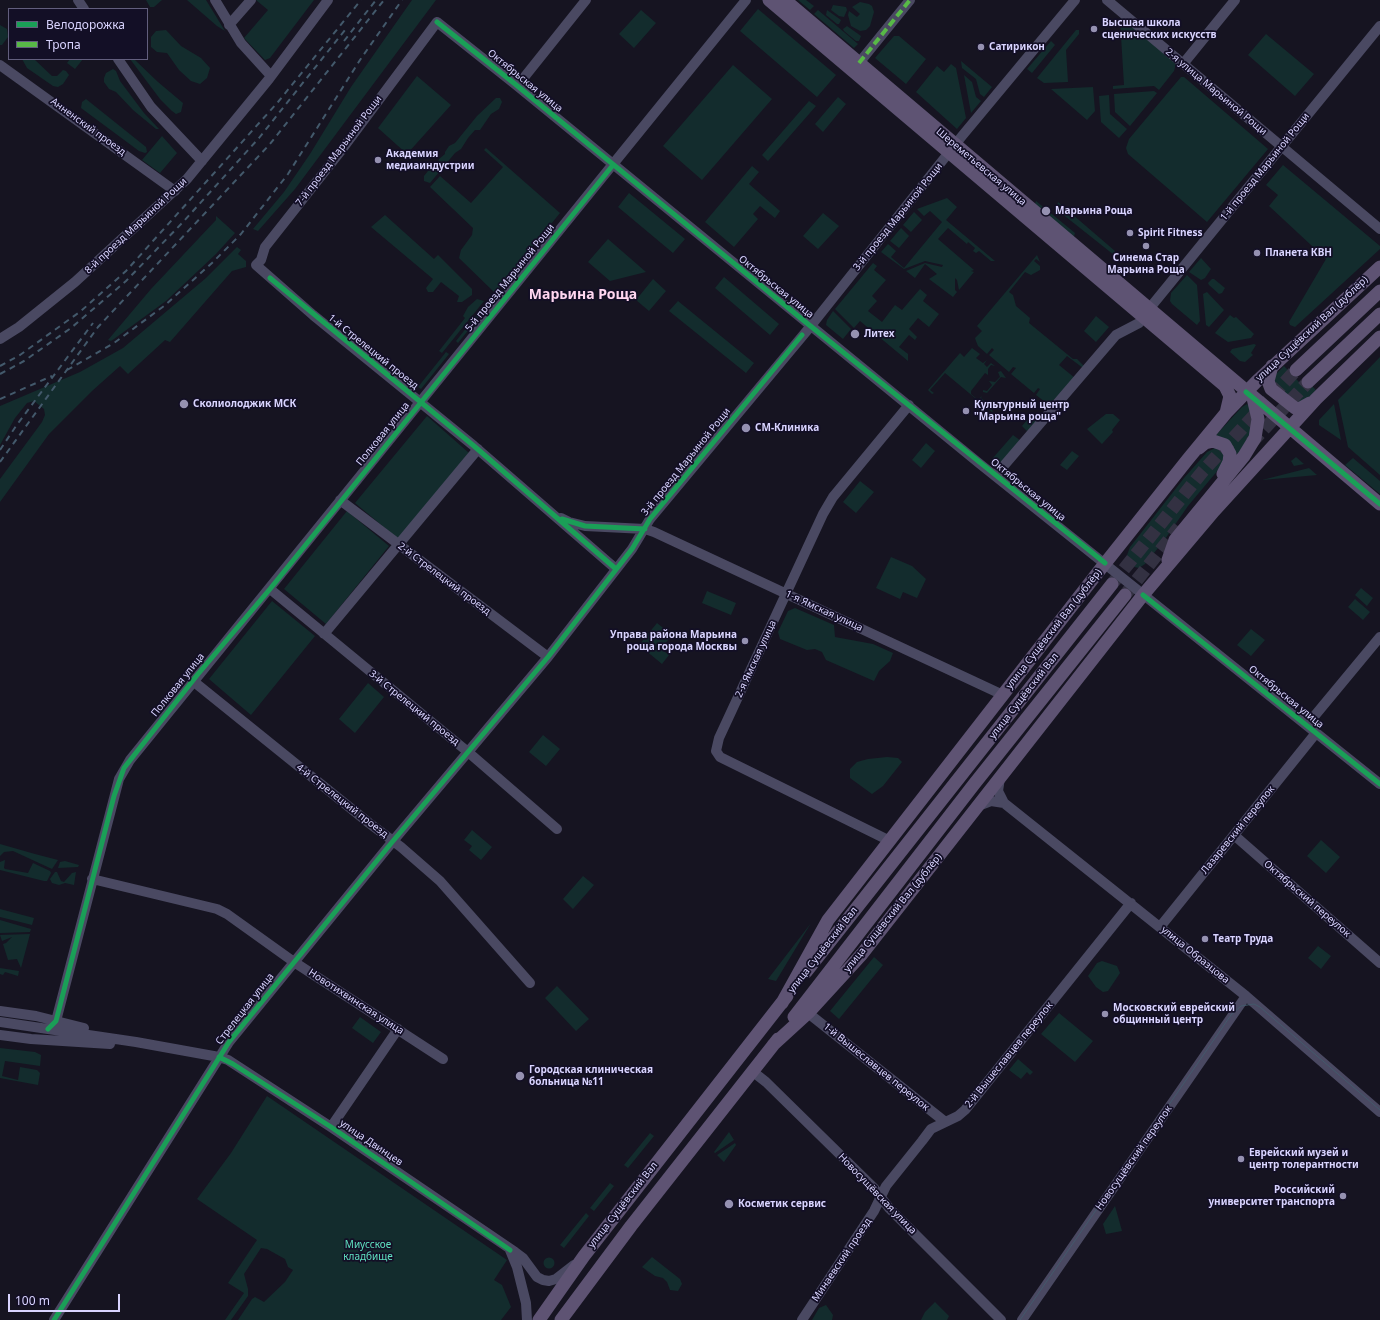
<!DOCTYPE html>
<meta charset="utf-8">
<style>
body{margin:0}
#map{position:relative;width:1380px;height:1320px;overflow:hidden;background:#161421;font-family:"Noto Sans",sans-serif}
canvas{display:block}
.legend{position:absolute;left:8px;top:8px;width:140px;height:52px;box-sizing:border-box;background:#130f26;border:1px solid #625e7d;margin:0;padding:5px 7px;list-style:none;font-size:12px;color:#d9d4ff}
.legend li{display:flex;align-items:center;gap:8px;height:20px}
.legend b{width:20px;border:1px solid #625e7d}
.scale{position:absolute;left:8px;top:1294px;width:112px;height:18px;box-sizing:border-box;border:2px solid #d9d4ff;border-top:0;padding-left:5px;font-size:12px;line-height:14px;white-space:nowrap;color:#d9d4ff;-webkit-text-stroke:3px #130f26;paint-order:stroke}
</style>
<div id="map">
<canvas width="1380" height="1320"></canvas>
<ul class="legend">
<li><b style="height:5px;background:#1a9f57"></b>Велодорожка</li>
<li><b style="height:5px;background:#58b947"></b>Тропа</li>
</ul>
<div class="scale">100 m</div>
</div>
<script>
const ctx = document.querySelector('canvas').getContext('2d');
ctx.lineJoin = 'round';
function fillPath(path, color) { ctx.fillStyle = color; ctx.fill(path, 'evenodd'); }
const toPath = rows => new Path2D(rows.map(r => 'M' + r).join(''));
function stroke(path, color, width, dash) { ctx.strokeStyle = color; ctx.lineWidth = width; ctx.lineCap = dash ? 'butt' : 'round'; ctx.setLineDash(dash || []); ctx.stroke(path); }
function label(font, color, halo, rows, align = 'center') {
  ctx.font = font + ' "Noto Sans",sans-serif'; ctx.lineWidth = 3.5; ctx.setLineDash([]); ctx.textBaseline = 'middle'; ctx.strokeStyle = halo; ctx.fillStyle = color; for (const [text, x, y, turn = 0] of rows) {
    ctx.save(); ctx.translate(x, y); ctx.rotate((+turn || 0) * Math.PI / 180); ctx.textAlign = isNaN(turn) ? turn : align; if (halo) ctx.strokeText(text, 0, 0); ctx.fillText(text, 0, 0); ctx.restore();
  }
}
const green = toPath([
 [146,0,162,0,154,7,150,7],
 [187,0,206,0,225,31,217,26],
 [256,0,314,0,270,58,265,60,244,38,268,10],
 [412,0,436,0,295,189,258,231,253,229,284,192,310,154,351,87],
 [798,0,806,0,814,6,810,10],
 [860,2,869,4,872,6,874,12,870,26,866,30,860,31,851,26,848,15,849,11,857,17,860,14,852,7],
 [833,5,846,7,847,10,844,17,839,16,831,10],
 [758,9,836,75,817,97,740,31],
 [641,10,656,23,634,48,619,34],
 [818,10,858,44,854,48,814,14],
 [827,10,841,20,839,24,837,24,826,15],
 [1122,16,1176,64,1174,71,1159,90,1154,86,1113,89,1113,86,1124,85,1120,20],
 [0,25,7,29,8,37,2,45,0,45],
 [847,26,861,36,859,41,856,41,844,31,843,29],
 [166,30,181,46,201,58,210,68,207,78,200,84,191,81,179,70,167,53,157,52,151,47,151,37,156,31],
 [1076,30,1079,30,1079,34,1066,50,1068,82,1044,83,1037,78],
 [1266,34,1314,74,1295,96,1248,55],
 [894,36,899,36,926,59,906,84,875,58],
 [1051,41,1055,45,1032,73,1027,69],
 [22,59,34,59,52,76,57,76,63,70,66,71,69,75,63,84,58,87,53,86,27,68],
 [70,59,83,59,75,69,67,63],
 [130,59,135,60,158,82,183,103,181,112,176,114,172,111,160,99],
 [961,61,992,87,984,97,980,94,976,79,962,68],
 [951,64,956,68,966,118,957,129,916,92,937,66,944,72],
 [733,65,772,99,702,180,663,146],
 [113,69,116,71,120,81,144,113,159,129,156,129,133,110,116,92,109,89,104,82,104,78,106,73],
 [964,75,972,82,976,97,981,101,971,113],
 [417,76,451,105,407,154,378,128],
 [1181,77,1184,77,1268,149,1207,222,1128,154,1126,148,1129,139],
 [1093,87,1095,111,1087,120,1051,89],
 [1154,91,1157,93,1130,126,1115,112,1114,94],
 [1109,95,1110,114,1127,129,1119,138,1101,122,1099,96],
 [838,97,846,104,823,132,815,124],
 [496,98,500,98,502,102,499,109,491,114,480,130,475,130,468,138,461,149,455,153,430,183,424,181,424,176,428,171,437,166,439,159,445,154,445,152,449,146,455,143,477,116],
 [86,99,146,147,147,152,145,153,139,151,81,108,82,102],
 [809,101,816,106,768,161,762,155],
 [162,136,177,153,160,173,142,160],
 [486,148,560,213,495,293,459,258,461,250,472,235,473,228,430,187,440,176,471,203,503,167,484,150],
 [1283,165,1380,246,1380,249,1295,327,1290,325,1289,322,1326,259,1269,206,1278,195,1266,185],
 [752,166,759,172,749,184,780,211,775,218,760,206,753,214,758,219,734,247,705,222],
 [629,193,685,239,673,253,618,207],
 [947,198,957,207,946,220,995,261,991,261,979,251,976,253,973,251,975,248,968,242,967,244,948,228,938,239,974,270,971,271,974,272,959,290,957,280,955,278,955,290,957,292,953,297,929,279,937,274,925,264,915,278,906,271,925,263,942,267,943,265,925,261,904,269,881,252,888,244,896,251,891,257,904,268,942,222,930,211,924,216,917,209],
 [1036,201,1075,233,1073,240,1034,207],
 [1058,202,1115,251,1114,255,1056,209],
 [914,212,922,220,911,232,903,225],
 [823,213,839,226,818,249,803,236],
 [385,215,434,259,438,255,472,289,472,295,462,302,457,302,459,296,441,282,433,292,428,292,426,288,433,279,371,227],
 [216,216,235,233,216,254,166,301,114,339,111,341,108,340,151,289,216,220],
 [901,228,909,236,899,248,890,241],
 [608,239,646,272,610,281,588,262],
 [237,247,241,250,238,254,246,261,246,267,232,271,170,342,165,340,128,374,120,366,92,391,49,434,0,502,0,479,42,422,45,415,44,409,34,401,27,403,15,418,0,445,0,406,80,372,123,348,206,278],
 [1037,255,1040,262,1036,259,1034,261,1040,266,1040,270,1031,275,1025,272,1009,292,1013,295,1016,306,1030,318,1029,323,1073,359,1077,359,1084,366,1083,368,1067,356,1059,365,1075,378,1049,405,1036,395,1040,389,1038,388,1034,393,1011,374,1016,368,1013,367,1009,372,989,355,994,350,992,348,987,354,978,346,976,341,975,338,982,331,977,326],
 [1201,258,1211,269,1205,278,1201,280,1189,272],
 [873,263,877,266,874,270,886,280,872,296,877,301,868,311,882,322,895,305,902,310,920,289,927,295,923,301,939,314,929,327,918,318,909,329,917,337,915,340,909,335,899,347,908,354,908,361,860,321,854,328,835,309],
 [1187,275,1197,285,1200,321,1197,325,1172,304,1170,301,1171,293],
 [724,277,779,324,770,335,715,288],
 [653,279,666,291,649,311,636,300],
 [1212,279,1214,279,1225,288,1222,293,1219,294,1209,285,1208,283],
 [1207,292,1224,310,1209,327,1206,325,1203,294],
 [477,299,484,301,442,353,439,351,465,318,463,316,468,307],
 [678,301,754,363,746,373,669,311],
 [486,303,486,308,458,343,456,341],
 [833,311,851,329,843,339,826,325,827,320],
 [1230,315,1234,318,1236,317,1251,331,1254,334,1251,338,1228,342,1215,333],
 [1096,316,1109,327,1096,342,1084,331],
 [1254,344,1256,345,1251,353,1253,355,1245,362,1240,361,1230,352,1232,349],
 [972,348,980,354,976,358,983,363,987,360,984,364,987,367,991,363,995,366,991,365,988,369,988,375,985,373,971,391,971,394,978,400,982,396,981,398,991,406,993,413,945,373,930,390,934,393,932,394,928,390,960,353,964,357],
 [446,352,449,354,421,389,418,387],
 [1380,357,1380,475,1348,447,1338,400],
 [1284,366,1299,382,1304,378,1316,390,1306,400,1299,403,1293,400,1276,384,1274,378,1277,373],
 [1001,371,1006,378,1001,377,987,393,983,392,983,390,987,391,992,385,989,381,995,382,1000,377,998,372],
 [1247,404,1252,409,1251,433,1239,453,1236,454,1215,436,1242,407],
 [1334,404,1341,440,1319,425,1319,420],
 [1033,413,1040,419,1027,431,1022,426],
 [1106,414,1113,414,1120,420,1112,430,1113,432,1102,444,1087,429],
 [427,416,469,453,398,539,355,503],
 [1013,435,1021,441,1000,465,992,459],
 [926,443,935,451,921,468,912,460],
 [1215,448,1219,448,1225,454,1224,463,1188,506,1163,542,1145,564,1139,568,1130,566,1126,558,1130,547,1184,478,1207,452],
 [1072,451,1079,456,1067,470,1060,465],
 [1296,457,1304,464,1294,466,1291,461],
 [1353,458,1380,481,1380,494,1345,465],
 [1309,468,1317,475,1262,480],
 [860,481,874,492,856,513,843,502],
 [347,511,389,546,326,624,284,589],
 [891,557,912,566,926,579,917,598,903,592,900,599,876,588],
 [1361,588,1373,598,1367,606,1355,595],
 [707,591,736,603,731,615,702,603],
 [1355,599,1370,612,1363,620,1348,607],
 [272,601,315,636,251,715,209,679],
 [795,608,834,625,835,637,873,644,893,653,890,661,879,671,874,681,826,660,822,652,815,649,807,650,780,639,778,632,788,611],
 [657,623,672,635,661,649,669,655,662,664,639,645],
 [1251,629,1265,640,1251,656,1237,645],
 [368,683,384,697,355,733,339,719],
 [543,735,560,749,546,766,529,752],
 [887,757,898,758,902,762,883,786,872,794,850,778,850,769,857,762,868,759],
 [472,830,492,847,481,860,469,850,472,846,464,840],
 [1321,840,1340,857,1326,873,1307,856],
 [0,844,35,854,58,860,52,869,13,851,4,852,0,856],
 [5,860,4,868,5,869,28,873,33,863,50,871,51,873,47,881,44,881,0,870,0,862],
 [65,861,79,865,78,867,58,868,60,862],
 [55,872,57,872,61,881,64,882,72,873,76,872,74,885,65,883,59,885,52,883,50,879],
 [583,876,594,885,573,909,563,899],
 [0,909,34,918,32,925,0,917],
 [0,920,31,929,30,932,0,933],
 [811,923,776,981,768,979],
 [30,934,21,968,17,959,8,960,3,944,6,943,12,937,2,941,0,935],
 [1318,946,1331,956,1321,969,1308,958],
 [874,957,883,965,839,1019,830,1011],
 [1102,961,1117,966,1120,973,1108,991,1103,992,1096,987,1088,976,1097,963],
 [0,968,19,971,18,976,5,972,3,975,0,974],
 [557,986,589,1019,576,1031,545,998],
 [1059,1013,1093,1041,1075,1062,1041,1034],
 [360,1017,381,1032,373,1043,352,1028],
 [0,1048,35,1052,41,1055,40,1066,5,1061,2,1076,18,1080,20,1067,37,1070,40,1073,38,1085,0,1078],
 [1018,1059,1033,1072,1030,1075,1027,1072,1021,1079,1009,1070],
 [267,1096,507,1260,494,1280,502,1285,511,1307,501,1320,238,1320,252,1299,255,1297,264,1302,285,1282,293,1270,288,1267,285,1259,267,1249,261,1248,244,1274,248,1289,248,1296,231,1320,225,1320,244,1293,228,1283,257,1240,197,1199,231,1153],
 [729,1132,734,1140,715,1153,714,1152],
 [650,1133,654,1136,628,1168,624,1165],
 [735,1143,736,1145,724,1162,717,1155],
 [610,1183,614,1186,594,1211,590,1208],
 [1115,1206,1122,1231,1106,1234,1103,1224],
 [586,1213,589,1216,564,1248,560,1245],
 [652,1257,680,1279,682,1284,678,1291,670,1290,667,1282,663,1278,655,1276,642,1267],
 '543.5 1263a5.5 5.5 0 1 1 11 0a5.5 5.5 0 1 1-11 0Z',
 [935,1302,949,1316,947,1320,921,1320,925,1312],
 [826,1305,833,1315,832,1320,812,1320,819,1308]
]);
const majorTunnel = toPath([
 [1251,443,1308,382],
 [1112,584,1203,471,1296,370],
 [1125,595,1179,527]
]);
const minor = toPath([
 [78,0,84,9],
 [215,0,241,43,271,76],
 [1107,0,1380,229],
 [229,25,251,0],
 [118,59,151,107,202,161],
 [859,63,910,0],
 [1183,64,1235,0],
 [0,65,175,191],
 [515,84,522,80,586,0],
 [1149,309,1380,26],
 [0,339,19,327,75,282,187,179,269,79,328,0],
 [995,476,1116,335,1139,323,1144,317],
 [340,500,548,657],
 [561,518,569,522,585,526,645,529,654,532,1003,695],
 [616,569,474,446,313,315,256,265,261,260,265,247,340,152,437,22,515,84,980,464,1380,784],
 [270,589,468,752,557,829],
 [324,634,478,449],
 [193,681,369,823,401,847,440,881,530,983],
 [1307,725,1380,637],
 [1000,778,998,791,1004,803,1246,996,1380,1112],
 [978,806,991,801,1004,803],
 [1234,835,1380,963],
 [890,841,720,757,716,751,719,738,823,514,833,497,909,405],
 [92,879,217,909,227,914,294,962,443,1059],
 [1160,927,1316,733],
 [0,1011,36,1016,84,1028],
 [808,1013,944,1121],
 [0,1022,136,1042,219,1057,228,1060,331,1127,515,1252,523,1258,537,1277,543,1280,549,1281,556,1279,574,1265],
 [48,1029,56,1021,119,779,130,760,746,0],
 [0,1035,31,1039,110,1044],
 [752,1071,766,1082,874,1188,889,1208,1001,1320],
 [331,1127,398,1029],
 [510,1250,517,1267,526,1303,527,1320],
 [54,1320,229,1042,393,841,548,657,632,549,650,519,810,327,962,136,1075,0],
 [802,1320,874,1211,886,1186,922,1141,931,1129,958,1116,965,1110,1131,903],
 [1022,1320,1246,996]
]);
const major = toPath([
 [769,0,1225,386,1230,396,1226,413],
 [785,0,1380,504],
 [1272,366,1268,381,1271,389,1295,408,1299,409,1310,403],
 [1296,370,1380,291],
 [1308,382,1380,314],
 [1199,448,1205,443,1213,441,1225,445,1230,454,1229,462,1223,474],
 [1168,560,1175,540,1244,456,1255,438,1258,419,1253,398],
 [806,972,1112,584],
 [782,1003,828,920,1099,571,1188,459,1226,413,1257,381,1380,267],
 [794,1017,975,783,1125,595],
 [773,1045,808,1013,862,954,1143,595,1214,511,1316,399,1380,337],
 [539,1320,584,1256,787,996],
 [561,1320,631,1226,778,1039]
]);
const tram = toPath([
 [1020,1320,1231,1015,1241,1006,1254,1004,1260,1007,1380,1110]
]);
const rail = toPath([
 [344,41,376,0],
 [0,366,20,355,81,311,126,271,278,102,361,0],
 [67,370,114,343,164,306,212,263,241,234,288,174,360,60,402,0],
 [0,374,24,361,71,328,126,281,184,221,259,138,345,30],
 [0,399,52,376],
 [0,450,16,426,93,323],
 [0,462,98,327,270,144,384,0]
]);
const quiet = toPath([
 [859,63,910,0]
]);
const cycleway = toPath([
 [437,22,515,84,803,320,1105,563],
 [270,278,474,446,616,569],
 [1246,392,1380,504],
 [562,519,585,526,645,529],
 [1143,595,1380,784],
 [48,1029,56,1021,114,796,124,768,198,674,270,589,613,165],
 [219,1057,233,1064,331,1127,510,1250],
 [54,1320,229,1042,393,841,548,657,632,549,650,519,802,335]
]);
const markers = [
 [1094,29,4,"#9591b1"],
 [981,47,4,"#9591b1"],
 [378,160,4,"#9591b1"],
 [1046,211,5,"#9591b1"],
 [1130,233,4,"#9591b1"],
 [1146,246,4,"#9591b1"],
 [1257,253,4,"#9591b1"],
 [855,334,5,"#9591b1"],
 [184,404,5,"#9591b1"],
 [966,411,4,"#9591b1"],
 [746,428,5,"#9591b1"],
 [745,641,4,"#9591b1"],
 [1205,939,4,"#9591b1"],
 [1105,1014,4,"#9591b1"],
 [520,1076,5,"#9591b1"],
 [1241,1159,4,"#9591b1"],
 [1343,1196,4,"#9591b1"],
 [729,1204,5,"#9591b1"]
];
const poiNames = [
 ["Высшая школа",1102,23],
 ["сценических искусств",1102,35],
 ["Сатирикон",989,47],
 ["Академия",386,154],
 ["медиаиндустрии",386,166],
 ["Марьина Роща",1055,211],
 ["Spirit Fitness",1138,233],
 ["Планета КВН",1265,253],
 ["Синема Стар",1146,258,"center"],
 ["Марьина Роща",1146,270,"center"],
 ["Литех",864,334],
 ["Сколиолоджик МСК",193,404],
 ["Культурный центр",974,405],
 ["\"Марьина роща\"",974,417],
 ["СМ-Клиника",755,428],
 ["Управа района Марьина",737,635,"right"],
 ["роща города Москвы",737,647,"right"],
 ["Театр Труда",1213,939],
 ["Московский еврейский",1113,1008],
 ["общинный центр",1113,1020],
 ["Городская клиническая",529,1070],
 ["больница №11",529,1082],
 ["Еврейский музей и",1249,1153],
 ["центр толерантности",1249,1165],
 ["Российский",1335,1190,"right"],
 ["университет транспорта",1335,1202,"right"],
 ["Косметик сервис",738,1204]
];
const streetNames = [
 ["Октябрьская улица",525,81,39],
 ["2-я улица Марьиной Рощи",1216,92,40],
 ["Анненский проезд",88,127,36],
 ["7-й проезд Марьиной Рощи",339,151,-53],
 ["Шереметьевская улица",981,167,40],
 ["1-й проезд Марьиной Рощи",1265,167,-51],
 ["3-й проезд Марьиной Рощи",898,217,-51],
 ["8-й проезд Марьиной Рощи",136,226,-43],
 ["5-й проезд Марьиной Рощи",510,278,-51],
 ["Октябрьская улица",776,287,39],
 ["улица Сущёвский Вал (дублёр)",1312,329,-43],
 ["1-й Стрелецкий проезд",373,352,39],
 ["Полковая улица",383,434,-51],
 ["3-й проезд Марьиной Рощи",686,462,-51],
 ["Октябрьская улица",1028,490,39],
 ["2-й Стрелецкий проезд",444,579,37],
 ["1-я Ямская улица",824,611,25],
 ["улица Сущёвский Вал (дублёр)",1054,629,-52],
 ["2-я Ямская улица",756,659,-65],
 ["Полковая улица",178,685,-51],
 ["улица Сущёвский Вал",1024,696,-52],
 ["Октябрьская улица",1286,697,39],
 ["3-й Стрелецкий проезд",414,708,39],
 ["4-й Стрелецкий проезд",342,801,38],
 ["Лазаревский переулок",1238,830,-51],
 ["Октябрьский переулок",1307,899,41],
 ["улица Сущёвский Вал (дублёр)",893,913,-51],
 ["улица Сущёвский Вал",823,950,-52],
 ["улица Образцова",1195,955,39],
 ["Новотихвинская улица",356,1002,33],
 ["Стрелецкая улица",245,1009,-52],
 ["2-й Вышеславцев переулок",1009,1055,-51],
 ["1-й Вышеславцев переулок",876,1067,39],
 ["улица Двинцев",371,1143,34],
 ["Новосущёвский переулок",1134,1158,-55],
 ["Новосущёвская улица",877,1194,46],
 ["улица Сущёвский Вал",623,1205,-52],
 ["Минаевский проезд",842,1260,-56]
];
const parkNames = [
 ["Миусское",368,1245],
 ["кладбище",368,1257]
];
const districtNames = [
 ["Марьина Роща",583,295]
];
fillPath(green, '#132c2d');
stroke(majorTunnel, '#333142', 13, [13, 6]);
stroke(minor, '#4a4962', 10);
stroke(major, '#5e5373', 13);
stroke(tram, '#43596b', 1);
stroke(rail, '#43596b', 2, [6, 5]);
stroke(quiet, '#58b947', 4, [8, 4]);
stroke(cycleway, '#1a9f57', 5);
for (const [x, y, r, color] of markers) { const dot = new Path2D(); dot.arc(x, y, r, 0, 2 * Math.PI); ctx.fillStyle = color; ctx.fill(dot); stroke(dot, '#130f26', 1.5); }
label('bold 10px', '#d9d4ff', '#130f26', poiNames, 'left');
label('10px', '#d9d4ff', '#130f26', streetNames);
label('10px', '#5fe0c0', '#130f26', parkNames);
label('bold 14px', '#ffd6f0', '#130f26', districtNames);
</script>
